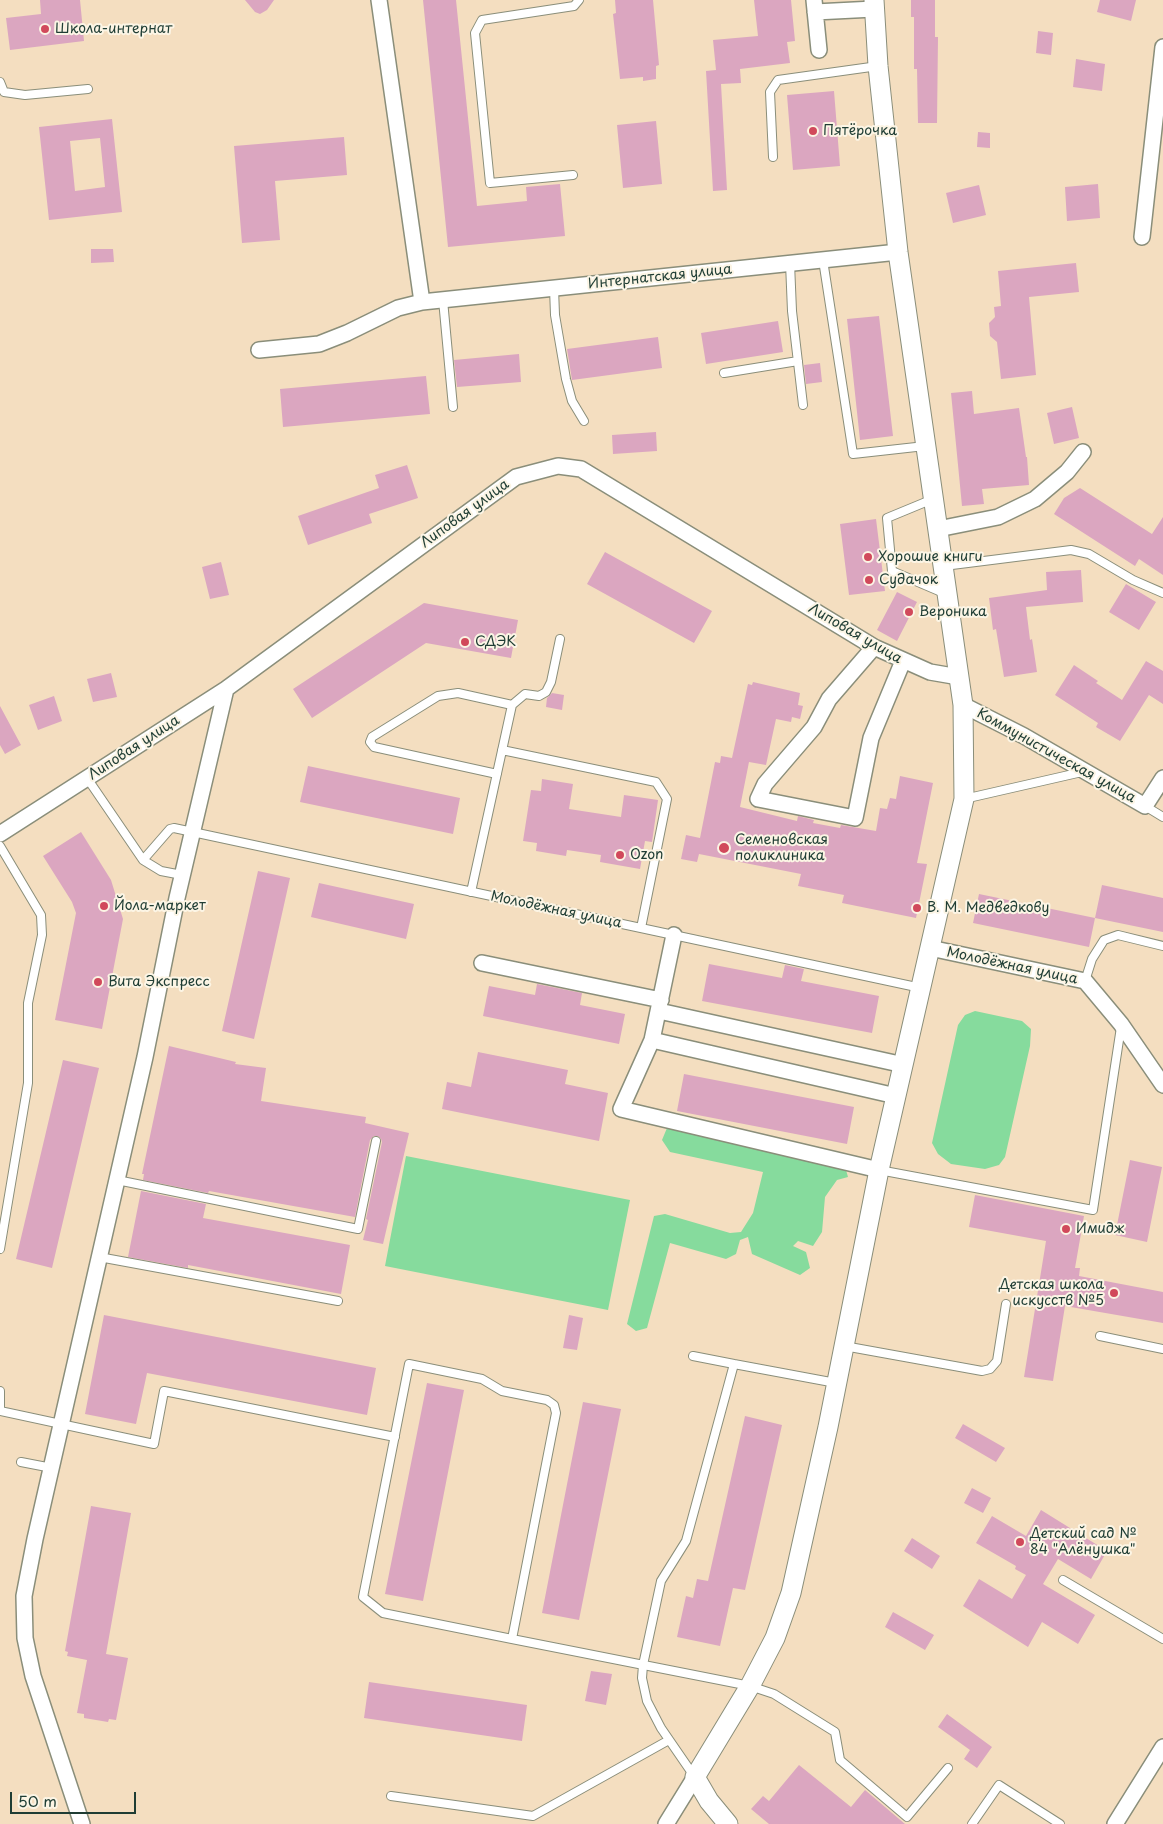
<!DOCTYPE html>
<meta charset="utf-8">
<style>
body{margin:0}
#map{position:relative;width:1163px;height:1824px;overflow:hidden;background:#f4dec0;font-family:"Playpen Sans",sans-serif}
canvas{display:block}
.scale{position:absolute;left:10px;top:1792px;width:126px;height:22px;box-sizing:border-box;border:2px solid #1f3d34;border-top:0;padding-left:6px;font-size:15px;line-height:18px;white-space:nowrap;color:#1f3d34;-webkit-text-stroke:4px #fcf5e5;paint-order:stroke}
</style>
<div id="map">
<canvas width="1163" height="1824"></canvas>
<div class="scale">50 m</div>
</div>
<script>
const ctx = document.querySelector('canvas').getContext('2d');
ctx.lineJoin = 'round';
function fillPath(path, color) { ctx.fillStyle = color; ctx.fill(path, 'evenodd'); }
const toPath = rows => new Path2D(rows.map(r => 'M' + r).join(''));
function stroke(path, color, width, dash) { ctx.strokeStyle = color; ctx.lineWidth = width; ctx.lineCap = dash ? 'butt' : 'round'; ctx.setLineDash(dash || []); ctx.stroke(path); }
function label(font, color, halo, rows, align = 'center') {
  ctx.font = font + ' "Playpen Sans",sans-serif'; ctx.lineWidth = 4; ctx.setLineDash([]); ctx.textBaseline = 'middle'; ctx.strokeStyle = halo; ctx.fillStyle = color; for (const [text, x, y, turn = 0] of rows) {
    ctx.save(); ctx.translate(x, y); ctx.rotate((+turn || 0) * Math.PI / 180); ctx.textAlign = isNaN(turn) ? turn : align; if (halo) ctx.strokeText(text, 0, 0); ctx.fillText(text, 0, 0); ctx.restore();
  }
}
const green = toPath([
 [975,1011,1022,1021,1031,1029,1030,1046,1005,1157,999,1165,985,1169,951,1164,938,1154,932,1143,958,1025,965,1015],
 [667,1128,846,1170,848,1177,837,1180,825,1197,822,1232,813,1246,798,1241,793,1246,806,1252,810,1268,800,1275,752,1254,748,1237,740,1240,736,1254,726,1259,670,1243,647,1328,636,1331,627,1324,654,1216,665,1214,730,1233,741,1232,753,1213,763,1172,670,1152,662,1140],
 [406,1156,630,1200,608,1310,385,1266]
]);
const building = toPath([
 [40,0,80,0,84,41,10,50,6,18,41,14],
 [245,0,274,0,267,10,260,14,255,12],
 [423,0,456,0,477,206,527,201,526,187,560,184,565,236,448,247],
 [615,0,653,0,659,65,656,66,656,79,643,81,643,77,620,79,613,14,616,13],
 [754,0,791,0,795,41,787,42,790,63,740,69,741,83,721,84,727,190,713,191,706,71,716,70,713,40,758,36],
 [911,0,935,0,935,37,938,37,937,123,918,123,917,69,914,69,914,17,911,17],
 [1100,0,1136,0,1131,21,1097,12],
 [1038,31,1053,33,1051,55,1036,53],
 [1076,59,1105,64,1102,91,1073,87],
 [834,91,840,166,793,170,787,95],
 [112,119,122,212,49,220,39,127],
 [100,138,105,187,75,191,70,141],
 [656,121,662,184,623,188,617,125],
 [978,132,990,133,990,148,977,147],
 [344,137,347,175,275,181,280,240,242,243,234,146],
 [1098,184,1100,218,1067,221,1065,187],
 [979,185,986,215,953,223,946,193],
 [91,249,113,249,114,262,91,263],
 [1076,263,1079,292,1029,297,1036,375,1001,379,997,342,990,336,989,323,995,317,994,307,1001,306,998,271],
 [879,316,893,436,860,440,847,319],
 [778,321,783,352,706,364,701,333],
 [658,337,662,368,572,380,567,349],
 [519,354,521,382,457,387,454,360],
 [820,363,822,382,806,384,804,365],
 [426,376,430,414,283,427,280,389],
 [972,391,974,414,1019,408,1026,457,1027,457,1029,485,982,489,984,504,962,506,951,393],
 [1072,407,1079,438,1054,444,1047,413],
 [656,432,657,451,613,454,612,435],
 [407,465,418,498,369,514,372,523,308,545,298,516,379,488,375,475],
 [1080,488,1152,534,1163,517,1163,575,1139,559,1135,566,1054,514,1064,498],
 [876,519,885,591,849,595,840,524],
 [605,552,712,611,694,643,587,584],
 [221,562,229,595,210,599,202,567],
 [1081,570,1083,602,1026,607,1030,640,1032,639,1037,672,1004,677,996,629,993,630,989,598,1047,590,1046,572],
 [1126,584,1156,602,1139,630,1109,612],
 [897,592,917,602,897,641,877,630],
 [424,603,518,620,511,658,426,643,312,718,293,689],
 [1146,661,1163,671,1163,704,1149,695,1120,741,1096,727,1098,723,1055,695,1074,665,1098,681,1096,683,1122,700],
 [111,673,117,697,93,702,87,679],
 [753,682,800,693,798,705,803,706,800,719,792,717,791,722,776,719,766,765,749,762,740,807,797,821,798,816,814,820,813,823,840,828,841,825,876,831,880,808,887,809,890,798,896,799,900,776,933,783,917,863,927,864,916,918,842,903,844,895,798,886,801,874,699,854,697,862,681,859,686,835,700,838,715,762,720,763,721,756,732,758,748,684,752,685],
 [552,693,564,695,562,710,546,707,547,698],
 [54,696,62,721,38,730,29,705],
 [0,706,21,745,5,754,0,745],
 [308,766,460,798,453,834,300,802],
 [542,779,573,784,569,809,621,817,624,795,658,800,652,842,645,841,640,869,600,862,601,855,567,850,566,856,536,851,537,843,523,841,531,790,541,791],
 [81,832,111,880,123,919,102,1029,55,1020,76,913,72,902,43,856],
 [258,871,290,878,254,1039,222,1031],
 [319,883,414,904,406,939,311,917],
 [1102,885,1163,898,1163,932,1095,918],
 [979,894,1095,918,1089,947,973,923],
 [709,964,782,978,785,965,804,969,801,981,879,996,872,1033,702,1001],
 [537,984,582,993,580,1005,625,1014,619,1044,483,1016,489,986,535,995],
 [169,1046,236,1062,235,1064,266,1068,261,1101,366,1117,365,1123,409,1133,383,1244,363,1240,368,1220,366,1219,382,1142,381,1139,378,1136,374,1136,370,1140,355,1217,209,1191,208,1193,143,1180,144,1174,142,1174],
 [478,1052,568,1070,565,1084,608,1093,599,1141,442,1109,447,1082,471,1087],
 [63,1060,99,1068,52,1268,16,1259],
 [684,1074,854,1107,847,1144,677,1111],
 [1130,1160,1162,1167,1147,1242,1115,1235],
 [141,1191,206,1204,203,1218,350,1245,341,1294,188,1265,188,1268,128,1257],
 [975,1195,1084,1216,1075,1268,1080,1268,1079,1276,1163,1292,1163,1323,1065,1306,1053,1381,1024,1377,1046,1241,969,1227],
 [104,1315,376,1368,367,1415,147,1373,136,1424,85,1414],
 [569,1315,583,1318,577,1350,563,1348],
 [427,1383,464,1390,423,1601,385,1594],
 [583,1402,621,1409,579,1620,542,1613],
 [745,1416,782,1425,745,1590,733,1588,720,1646,677,1637,686,1596,693,1598,697,1579,708,1581],
 [963,1424,1005,1448,996,1462,955,1438],
 [972,1488,991,1498,983,1513,964,1503],
 [91,1506,131,1513,106,1654,128,1658,116,1720,109,1719,108,1722,84,1718,84,1714,77,1713,87,1660,67,1656,68,1652,65,1651],
 [1041,1510,1107,1551,1091,1579,1058,1559,1043,1584,1095,1615,1078,1644,1042,1622,1028,1647,963,1606,979,1579,1012,1599,1026,1575,1015,1569,1016,1566,976,1543,992,1516,1026,1536],
 [912,1538,940,1556,932,1569,904,1551],
 [893,1612,934,1635,925,1650,885,1627],
 [591,1671,612,1674,606,1705,585,1701],
 [369,1682,527,1705,522,1741,364,1718],
 [947,1714,992,1747,977,1768,964,1759,970,1750,938,1727],
 [799,1765,851,1807,865,1790,905,1824,769,1824,751,1809,763,1796,769,1801]
]);
const service = toPath([
 [0,82,4,92,25,95,88,89],
 [773,157,770,92,778,80,878,66],
 [573,175,490,183,475,33,482,20,574,6,579,0],
 [823,260,853,454,925,446],
 [790,263,792,311,803,405],
 [554,288,555,315,566,379,572,401,584,421],
 [443,300,453,407],
 [724,373,798,361],
 [933,499,887,518,892,571,946,594],
 [944,566,1071,550,1089,554,1133,580,1163,593],
 [502,750,656,782,667,799,641,928],
 [497,774,374,747,370,742,372,737,438,696,458,693,512,705],
 [87,778,143,860,161,871,182,875],
 [964,799,1082,772],
 [1145,806,1163,817],
 [0,846,41,915,42,935,28,1003,28,1083,0,1249],
 [143,860,170,829,174,828,921,988],
 [471,892,512,705,525,694,539,696,546,692,551,682,560,639],
 [1085,981,1092,959,1104,940,1118,935,1163,946],
 [879,1170,1093,1210,1121,1027],
 [117,1180,358,1229,376,1141],
 [99,1257,338,1301],
 [1100,1336,1163,1349],
 [844,1346,982,1371,990,1369,997,1361,1006,1304],
 [693,1356,734,1364],
 [0,1391,0,1411,154,1444,164,1391,395,1437],
 [21,1462,52,1468],
 [1063,1580,1163,1639],
 [512,1639,556,1413,554,1405,547,1400,502,1391,482,1379,409,1364,363,1597,383,1613,512,1639,750,1686,774,1694,835,1732,840,1760,907,1817,948,1768],
 [694,1776,661,1728,647,1701,642,1678,643,1665,661,1581,686,1541,734,1364,836,1383],
 [391,1796,533,1816,669,1740],
 [972,1824,999,1785,1060,1824]
]);
const minor = toPath([
 [379,0,422,302],
 [814,0,819,50],
 [815,12,874,9],
 [1142,237,1163,47],
 [259,350,319,344,347,333,398,308,422,302,898,252],
 [938,529,998,517,1035,499,1067,472,1083,452],
 [874,647,829,699,814,727,765,784,758,799,855,818,871,738,903,661],
 [963,705,1024,736,1145,806,1163,778],
 [0,834,226,689,516,477,558,466,581,469,874,647,930,672,959,677],
 [930,948,1085,981,1121,1024,1163,1085],
 [482,963,661,1000],
 [659,1011,904,1065],
 [652,1040,674,935],
 [879,1170,621,1109,652,1040,896,1096],
 [82,1824,33,1676,25,1638,24,1596,35,1539,145,1057,177,898,226,689],
 [666,1824,695,1777],
 [1115,1824,1163,1747]
]);
const tertiary = toPath([
 [728,1824,709,1801,695,1777,750,1686,775,1638,791,1593,828,1427,879,1170,964,799,963,705,898,252,878,66,874,0]
]);
const markers = [
 [45,29,5,"#d1495b"],
 [813,131,5,"#d1495b"],
 [868,557,5,"#d1495b"],
 [869,580,5,"#d1495b"],
 [909,612,5,"#d1495b"],
 [465,642,5,"#d1495b"],
 [724,848,6,"#d1495b"],
 [620,855,5,"#d1495b"],
 [104,906,5,"#d1495b"],
 [917,908,5,"#d1495b"],
 [98,982,5,"#d1495b"],
 [1066,1229,5,"#d1495b"],
 [1114,1293,5,"#d1495b"],
 [1020,1542,5,"#d1495b"]
];
const poiNames = [
 ["Школа-интернат",55,29],
 ["Пятёрочка",823,131],
 ["Хорошие книги",878,557],
 ["Судачок",879,580],
 ["Вероника",919,612],
 ["СДЭК",475,642],
 ["Семеновская",735,840],
 ["поликлиника",735,856],
 ["Ozon",630,855],
 ["Йола-маркет",114,906],
 ["В. М. Медведкову",927,908],
 ["Вита Экспресс",108,982],
 ["Имидж",1076,1229],
 ["Детская школа",1104,1285,"right"],
 ["искусств №5",1104,1301,"right"],
 ["Детский сад №",1030,1534],
 ["84 \"Алёнушка\"",1030,1550]
];
const streetNames = [
 ["Интернатская улица",660,277,-6],
 ["Липовая улица",465,514,-36],
 ["Липовая улица",855,634,30],
 ["Липовая улица",134,748,-33],
 ["Коммунистическая улица",1056,756,29],
 ["Молодёжная улица",556,910,12],
 ["Молодёжная улица",1012,966,12]
];
fillPath(green, '#86db9d');
fillPath(building, '#dba6c0');
stroke(service, '#8a8e7a', 10);
stroke(minor, '#8a8e7a', 18);
stroke(tertiary, '#8a8e7a', 21);
stroke(service, '#fff', 8);
stroke(minor, '#fff', 15);
stroke(tertiary, '#fff', 19);
for (const [x, y, r, color] of markers) { const dot = new Path2D(); dot.arc(x, y, r, 0, 2 * Math.PI); ctx.fillStyle = color; ctx.fill(dot); stroke(dot, '#fcf5e5', 2); }
label('14px', '#1f3d34', '#fcf5e5', poiNames, 'left');
label('14px', '#1f3d34', '#fcf5e5', streetNames);
</script>
